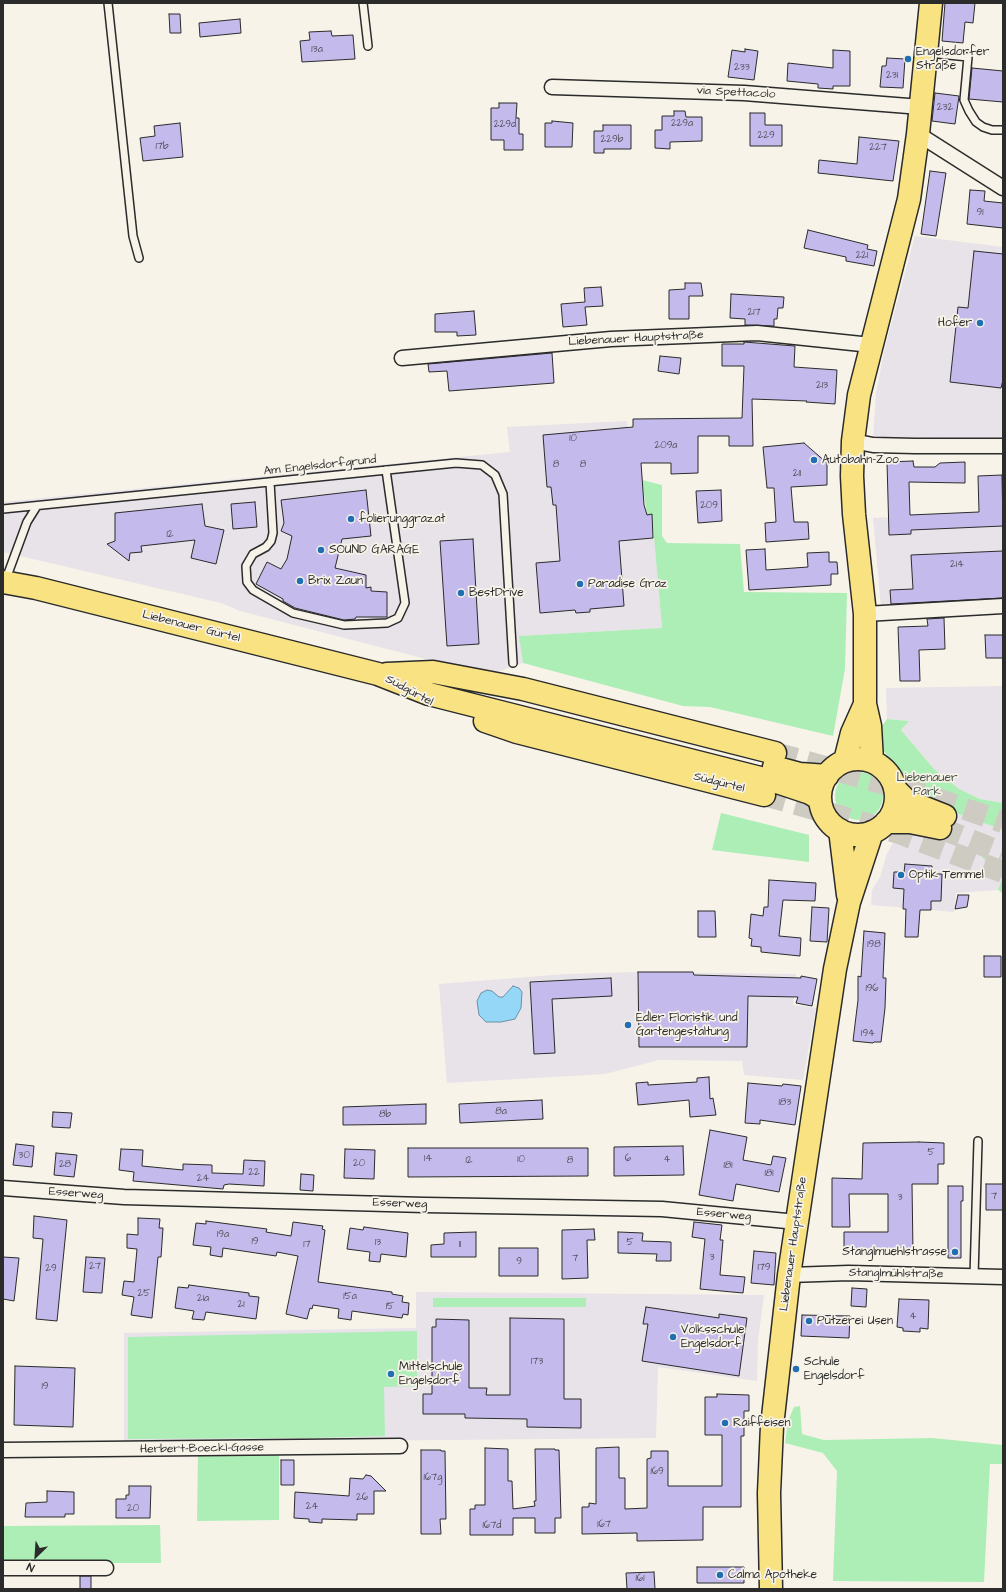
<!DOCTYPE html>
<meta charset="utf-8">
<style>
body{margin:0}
#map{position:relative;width:1006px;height:1592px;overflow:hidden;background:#f7f3e8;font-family:"Architects Daughter",sans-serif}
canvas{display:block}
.frame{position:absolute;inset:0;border:4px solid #2b2b2b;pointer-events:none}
.north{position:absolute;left:16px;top:1536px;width:40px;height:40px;-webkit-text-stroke:3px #f7f3e8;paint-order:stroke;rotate:205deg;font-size:11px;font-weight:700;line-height:16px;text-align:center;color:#2b2b2b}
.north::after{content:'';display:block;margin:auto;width:14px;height:18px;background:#2b2b2b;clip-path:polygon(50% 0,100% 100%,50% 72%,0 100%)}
</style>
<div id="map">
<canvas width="1006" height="1592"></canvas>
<div class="frame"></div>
<div class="north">N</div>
</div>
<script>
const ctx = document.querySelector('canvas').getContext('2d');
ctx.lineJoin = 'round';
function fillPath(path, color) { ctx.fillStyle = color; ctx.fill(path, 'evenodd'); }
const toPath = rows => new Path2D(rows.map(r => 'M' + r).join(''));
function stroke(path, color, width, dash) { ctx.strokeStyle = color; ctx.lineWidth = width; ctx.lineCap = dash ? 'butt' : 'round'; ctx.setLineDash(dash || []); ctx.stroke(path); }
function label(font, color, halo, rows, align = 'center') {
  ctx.font = font + ' "Architects Daughter",sans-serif'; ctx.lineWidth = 3.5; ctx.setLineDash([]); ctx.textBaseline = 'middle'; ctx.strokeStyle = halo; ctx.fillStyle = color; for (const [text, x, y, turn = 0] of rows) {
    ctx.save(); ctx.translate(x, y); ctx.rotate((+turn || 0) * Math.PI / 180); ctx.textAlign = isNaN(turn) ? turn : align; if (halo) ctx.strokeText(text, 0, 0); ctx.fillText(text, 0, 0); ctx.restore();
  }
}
const built = toPath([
 [915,236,1003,247,1003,439,873,437,876,393,885,347],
 [627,421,632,474,642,473,644,505,647,515,652,514,662,628,520,636,523,663,488,675,240,611,221,603,3,552,3,502,510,452,507,427],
 [1003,511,1003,601,881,606,873,518],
 [1003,686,1003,803,980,799,959,789,934,769,901,730,909,721,887,719,886,688],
 [942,808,1003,830,1003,877,998,890,956,893,954,912,871,905,872,890,880,877,886,856,900,829],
 [638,972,796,974,793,1005,816,1008,803,1080,744,1075,742,1061,659,1060,605,1074,447,1083,439,984,566,974],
 [416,1292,764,1295,758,1340,757,1381,658,1367,656,1438,124,1443,124,1333,416,1328]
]);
const green = toPath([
 [642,480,662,485,662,536,667,543,740,544,744,592,847,593,845,669,833,736,710,707,683,706,523,663,519,636,662,628,652,515,647,515],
 [887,719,909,721,901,730,934,769,959,789,980,799,1003,803,1003,830,942,808,909,792,900,771,882,749,877,733],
 '835 796a24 24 0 1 1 48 0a24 24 0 1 1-48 0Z',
 [721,813,809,835,809,862,712,850],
 [977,851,1003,860,1003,893,998,890,1002,879],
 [433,1298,586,1298,586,1307,433,1307],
 [417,1331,417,1386,384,1387,385,1436,311,1438,128,1439,128,1337],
 [800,1406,802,1434,824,1440,932,1438,1003,1445,1003,1464,990,1464,984,1582,833,1581,837,1471,823,1453,785,1443,788,1421,794,1407],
 [279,1453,279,1520,197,1521,198,1454],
 [160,1525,161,1563,3,1563,3,1526]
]);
const water = toPath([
 [513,986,519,988,522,992,521,1008,515,1019,501,1022,486,1022,479,1015,477,1001,481,993,487,990,492,991,499,997,503,997,513,986]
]);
const building = toPath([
 [945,3,975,3,973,23,965,22,963,43,942,41,945,3],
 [169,14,180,14,181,33,170,33,169,14],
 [240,19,241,33,200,37,199,23,240,19],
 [331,31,332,36,353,35,355,59,302,62,300,41,310,40,309,32,331,31],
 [745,49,758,51,754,80,728,77,732,50,745,52,745,49],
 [833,50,850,51,850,86,833,86,833,89,818,88,818,84,787,81,788,63,833,68,833,50],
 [887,58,905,59,903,88,880,87,882,66,886,66,887,58],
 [972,68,1003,71,1003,102,969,99,972,68],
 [935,93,959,96,955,124,932,121,935,93],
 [499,103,517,103,516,118,519,118,519,134,523,134,523,150,504,150,504,140,491,140,491,108,499,108,499,103],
 [674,111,685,111,686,117,702,117,702,141,670,142,670,149,655,148,655,130,662,130,662,116,674,116,674,111],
 [750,113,765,113,765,125,782,125,782,146,750,146,750,113],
 [552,121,573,123,572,147,545,147,545,123,552,123,552,121],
 [180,123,183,157,143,161,140,138,155,136,154,126,180,123],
 [603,125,631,125,631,149,604,149,604,153,594,153,594,131,603,131,603,125],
 [859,137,899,141,893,181,818,173,819,160,857,164,859,137],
 [930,171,946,173,936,236,921,234,930,171],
 [970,190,985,191,984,201,1003,203,1003,228,967,224,970,190],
 [808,230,868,245,867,249,877,251,874,266,846,261,846,257,804,248,808,230],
 [974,251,1003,254,1003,380,1001,388,950,382,958,307,968,308,974,251],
 [685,283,701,283,703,296,689,296,689,319,669,319,669,290,685,289,685,283],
 [601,287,603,306,585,307,587,325,563,327,561,304,585,302,584,288,601,287],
 [731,294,784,297,783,308,778,308,777,319,774,319,774,326,745,325,745,319,730,318,731,294],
 [474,311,476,335,457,336,457,332,435,332,435,314,474,311],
 [744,342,795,346,794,367,837,370,835,404,806,402,807,401,752,399,753,446,729,446,729,436,698,436,698,473,671,474,671,463,641,463,644,505,647,515,652,514,653,538,619,541,624,606,590,609,590,612,576,613,575,610,540,613,536,563,560,561,556,505,553,505,551,487,547,487,543,435,633,427,633,419,742,418,744,366,722,366,722,344,744,344,744,342],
 [552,353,554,383,449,391,447,371,429,372,428,364,552,353],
 [660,356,681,358,679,374,658,371,660,356],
 [804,443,827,463,827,485,791,487,794,522,808,522,809,539,766,542,765,523,776,522,774,488,767,488,763,447,804,443],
 [913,461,914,467,935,467,940,463,965,462,965,483,909,482,910,515,979,512,978,476,1002,475,1003,526,911,530,911,534,889,535,887,462,913,461],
 [366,490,371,536,342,539,335,568,366,575,366,588,371,587,371,591,387,592,387,617,356,617,355,619,344,620,295,608,283,601,283,599,256,584,267,562,281,569,287,559,292,536,281,531,284,523,281,500,366,490],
 [721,490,722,521,698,523,696,491,721,490],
 [255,502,257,527,233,529,231,504,255,502],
 [202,504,205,526,224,530,216,564,191,558,195,540,141,546,142,552,130,553,129,561,107,544,115,541,115,513,202,504],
 [473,539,479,644,447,646,440,541,473,539],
 [765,549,766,570,808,567,807,553,829,552,829,562,837,562,838,574,831,574,831,585,749,590,746,550,765,549],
 [1003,551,1003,598,891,604,890,590,913,589,911,555,1003,551],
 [944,618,945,649,919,650,920,681,900,681,898,627,928,626,927,619,944,618],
 [985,635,1003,635,1003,658,986,658,985,635],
 [905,864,932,866,932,874,942,874,941,901,931,901,931,910,920,910,918,937,905,937,906,909,903,909,904,889,893,888,894,872,904,872,905,864],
 [769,880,816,883,815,901,783,900,779,936,801,938,800,956,761,952,761,947,751,946,752,939,749,938,751,914,763,916,764,907,768,907,769,880],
 [958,895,969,895,967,907,955,909,958,895],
 [812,907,829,908,827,942,810,941,812,907],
 [698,911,715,911,716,937,698,937,698,911],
 [864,931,885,933,883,978,886,978,885,1008,881,1042,874,1042,873,1043,853,1041,858,1000,858,976,861,977,864,931],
 [984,956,1001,956,1001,977,984,977,984,956],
 [638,972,693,972,694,975,801,978,801,976,817,979,812,1006,796,1003,798,997,748,996,747,1047,639,1047,638,972],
 [611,978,612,996,552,999,555,1053,534,1054,530,982,611,978],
 [709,1077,710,1099,713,1098,716,1115,690,1117,689,1100,638,1105,636,1083,648,1082,648,1085,697,1082,697,1078,709,1077],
 [748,1083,782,1086,783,1084,801,1086,795,1125,760,1120,760,1124,745,1123,748,1083],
 [542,1100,543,1119,460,1123,459,1104,542,1100],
 [426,1104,426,1124,343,1125,343,1107,426,1104],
 [53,1112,72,1113,70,1128,52,1127,53,1112],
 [710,1130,747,1137,743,1160,771,1165,773,1156,786,1158,779,1192,736,1184,733,1201,699,1195,710,1130],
 [919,1142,944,1143,944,1164,938,1164,938,1184,912,1184,913,1253,858,1254,857,1249,844,1250,844,1232,888,1232,888,1194,849,1194,850,1227,832,1227,832,1178,862,1179,863,1143,919,1142],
 [16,1144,34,1146,32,1167,13,1165,16,1144],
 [683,1146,684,1175,614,1176,614,1147,683,1146],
 [408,1148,588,1148,588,1176,408,1177,408,1148],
 [121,1149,143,1150,142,1166,183,1170,183,1164,212,1165,212,1173,243,1174,244,1160,265,1161,264,1186,229,1184,224,1185,223,1189,133,1181,134,1172,119,1170,121,1149],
 [345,1149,375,1150,374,1179,344,1178,345,1149],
 [56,1153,77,1155,74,1177,54,1175,56,1153],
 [301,1174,314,1175,313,1191,300,1190,301,1174],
 [986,1184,1003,1184,1003,1210,986,1210,986,1184],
 [948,1186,963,1186,963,1201,961,1201,961,1258,948,1258,948,1186],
 [34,1216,67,1220,57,1321,36,1319,43,1239,33,1238,34,1216],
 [138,1218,160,1219,159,1228,163,1228,161,1257,158,1257,152,1318,131,1315,134,1297,122,1295,124,1281,134,1282,137,1249,127,1248,127,1234,138,1235,138,1218],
 [206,1221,267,1229,266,1232,291,1236,293,1222,323,1226,322,1229,325,1230,318,1282,392,1292,392,1294,403,1296,402,1302,409,1303,408,1315,403,1314,402,1318,352,1311,351,1320,338,1318,339,1309,313,1305,312,1309,310,1308,307,1319,286,1314,298,1256,277,1252,276,1256,223,1248,222,1257,210,1255,211,1247,193,1245,196,1223,206,1224,206,1221],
 [694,1222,722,1225,720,1240,723,1240,720,1275,745,1277,743,1293,700,1289,705,1239,692,1237,694,1222],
 [364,1227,408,1233,406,1257,381,1254,380,1262,369,1261,370,1252,347,1249,350,1228,363,1230,364,1227],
 [594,1229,595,1240,587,1240,588,1278,562,1279,562,1230,594,1229],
 [476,1232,476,1257,431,1257,431,1245,444,1244,444,1233,476,1232],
 [618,1232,643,1233,642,1241,671,1242,671,1261,656,1261,657,1254,618,1253,618,1232],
 [499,1248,538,1248,538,1276,499,1276,499,1248],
 [754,1251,776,1253,774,1285,751,1283,754,1251],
 [3,1257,19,1258,14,1301,3,1299,3,1257],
 [86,1257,105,1258,102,1293,83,1292,86,1257],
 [189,1285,249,1293,249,1296,259,1297,256,1319,206,1312,204,1320,192,1319,194,1311,175,1308,178,1287,188,1288,189,1285],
 [852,1288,867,1289,866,1307,851,1306,852,1288],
 [899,1299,929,1300,928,1329,920,1328,920,1332,903,1331,903,1328,897,1327,899,1299],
 [646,1307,719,1318,719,1314,747,1318,739,1376,642,1361,648,1324,643,1324,646,1307],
 [802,1315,850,1316,849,1338,801,1336,802,1315],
 [510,1318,564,1319,564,1399,581,1399,581,1428,527,1427,527,1419,465,1418,465,1414,423,1414,423,1394,432,1394,432,1327,436,1327,436,1319,469,1320,469,1388,487,1388,486,1395,510,1395,510,1318],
 [15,1366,75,1368,73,1427,14,1425,15,1366],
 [717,1394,749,1395,749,1411,744,1411,744,1436,741,1436,741,1507,703,1507,703,1540,637,1541,637,1533,582,1534,582,1507,589,1507,589,1503,596,1504,596,1448,619,1447,619,1478,625,1478,625,1509,647,1508,647,1459,651,1458,651,1451,668,1451,668,1486,722,1486,722,1435,705,1435,705,1397,717,1397,717,1394],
 [485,1448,508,1449,508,1481,512,1481,513,1509,535,1506,534,1501,536,1501,535,1449,555,1449,555,1450,559,1450,561,1518,555,1518,555,1533,535,1533,535,1518,513,1518,513,1535,470,1535,470,1509,475,1509,475,1505,485,1505,485,1448],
 [421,1450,441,1450,441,1451,445,1451,446,1519,440,1519,441,1534,421,1534,421,1450],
 [281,1460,294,1460,294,1485,281,1485,281,1460],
 [366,1475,371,1476,386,1491,374,1491,374,1514,357,1514,357,1520,322,1519,322,1523,309,1522,309,1519,294,1518,295,1492,349,1496,350,1478,363,1479,366,1475],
 [129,1486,151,1486,150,1518,116,1518,116,1499,126,1499,126,1495,129,1495,129,1486],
 [47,1491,74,1492,74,1514,65,1514,65,1517,25,1517,26,1503,47,1502,47,1491],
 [697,1567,744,1567,744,1583,697,1583,697,1567],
 [654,1572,655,1589,627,1589,626,1573,654,1572],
 [80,1576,91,1576,91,1589,80,1589,80,1576]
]);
const primaryTunnel = toPath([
 [775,753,928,796,1003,822],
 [764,795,899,833,1003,872],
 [940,828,1003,853]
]);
const lane = toPath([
 [108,3,133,236,139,258],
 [363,3,368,46],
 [928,53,968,57,964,100,969,111,976,122,983,127,992,130,1003,130],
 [270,482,273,533,271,541,266,547,253,554,246,566,247,582,253,590,293,613,344,625,387,623,398,618,405,603,386,470],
 [3,509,456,463,482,465,495,475,503,494,513,663],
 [6,579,27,522,37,506],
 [974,1276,978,1141]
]);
const street = toPath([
 [552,87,744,93,921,107],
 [918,134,1003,188],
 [402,358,611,339,757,333,871,345],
 [853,441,873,445,915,446,1003,446],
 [865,614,1003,606],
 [3,1188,124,1197,425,1205,662,1209,797,1222],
 [789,1275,849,1273,1003,1277],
 [3,1450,400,1446],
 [3,1568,106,1568]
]);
const primary = toPath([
 [3,582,36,588,378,674,429,694,780,783,810,793,820,799],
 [387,674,433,672,523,689,775,753],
 [485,721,517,732,764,795],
 '820 797a38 38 0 1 1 76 0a38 38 0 1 1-76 0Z',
 [845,761,852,733,865,704],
 [872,761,870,726,865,704,865,614,854,514,852,476,853,441,859,395,909,199,918,134,931,3],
 [774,767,800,774,827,776],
 [895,789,907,801,945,816],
 [886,822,910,822,940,828],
 [840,830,848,895],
 [771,1589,769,1493,772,1426,789,1275,835,969,849,902,872,832]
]);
const markers = [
 [908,59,4,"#1f6fb2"],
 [980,323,4,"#1f6fb2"],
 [814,460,4,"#1f6fb2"],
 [351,519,4,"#1f6fb2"],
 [321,550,4,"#1f6fb2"],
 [300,581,4,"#1f6fb2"],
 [580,584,4,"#1f6fb2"],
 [461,593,4,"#1f6fb2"],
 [901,875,4,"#1f6fb2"],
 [628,1025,4,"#1f6fb2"],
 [955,1252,4,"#1f6fb2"],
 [809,1321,4,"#1f6fb2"],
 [673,1337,4,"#1f6fb2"],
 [796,1369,4,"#1f6fb2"],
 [391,1374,4,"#1f6fb2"],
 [725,1423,4,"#1f6fb2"],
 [720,1575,4,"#1f6fb2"]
];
const numberNames = [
 ["13a",317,50],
 ["233",742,68],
 ["231",892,76],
 ["232",945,108],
 ["229a",682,124],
 ["229d",505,125],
 ["229",766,136],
 ["229b",612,140],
 ["17b",162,147],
 ["227",878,148],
 ["91",980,213],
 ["221",862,256],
 ["217",754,313],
 ["213",822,386],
 ["10",573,439],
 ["209a",666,446],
 ["8",556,465],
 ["8",583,465],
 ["211",797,474],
 ["209",709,506],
 ["12",170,535],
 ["214",957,565],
 ["198",874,945],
 ["196",872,989],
 ["194",868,1034],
 ["183",785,1103],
 ["8a",501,1112],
 ["8b",385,1115],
 ["5",931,1153],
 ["30",24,1156],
 ["14",428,1159],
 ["6",628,1159],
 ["10",521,1160],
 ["4",667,1160],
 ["12",469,1161],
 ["8",570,1161],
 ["20",359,1164],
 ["28",65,1165],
 ["181",728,1166],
 ["22",254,1173],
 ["181",769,1174],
 ["24",203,1179],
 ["7",994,1197],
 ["3",900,1198],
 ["19a",223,1235],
 ["19",255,1242],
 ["13",378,1243],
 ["5",630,1243],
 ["17",307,1245],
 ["11",460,1245],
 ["3",712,1258],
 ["7",575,1259],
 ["9",519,1262],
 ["27",95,1267],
 ["179",764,1268],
 ["29",51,1269],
 ["25",144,1294],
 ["15a",350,1297],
 ["21a",203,1299],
 ["21",241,1305],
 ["15",390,1307],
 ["4",913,1317],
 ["173",537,1362],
 ["19",45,1387],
 ["169",657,1472],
 ["167g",433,1478],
 ["26",362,1498],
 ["24",312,1507],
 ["20",133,1509],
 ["167",604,1525],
 ["167d",492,1526],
 ["161",640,1579]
];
const poiNames = [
 ["Engelsdorfer",916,52],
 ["Straße",916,66],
 ["Hofer",972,323,"right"],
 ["Autobahn-Zoo",822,460],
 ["folierunggraz.at",359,519],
 ["SOUND GARAGE",329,550],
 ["Brix Zaun",308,581],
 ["Paradise Graz",588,584],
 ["BestDrive",469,593],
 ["Optik Temmel",909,875],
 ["Edler Floristik und",636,1018],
 ["Gartengestaltung",636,1032],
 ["Stanglmuehlstrasse",947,1252,"right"],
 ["Putzerei Usen",817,1321],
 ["Volksschule",681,1330],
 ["Engelsdorf",681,1344],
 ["Schule",804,1362],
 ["Engelsdorf",804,1376],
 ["Mittelschule",399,1367],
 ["Engelsdorf",399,1381],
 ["Raiffeisen",733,1423],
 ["Calma Apotheke",728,1575]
];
const streetNames = [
 ["via Spettacolo",736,93,3],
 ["Liebenauer Hauptstraße",636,339,-3],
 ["Am Engelsdorfgrund",320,466,-6],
 ["Liebenauer Gürtel",191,627,14],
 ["Südgürtel",409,691,28],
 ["Südgürtel",719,783,14],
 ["Esserweg",76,1194,4],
 ["Esserweg",400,1204,2],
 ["Esserweg",724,1215,5],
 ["Liebenauer Hauptstraße",794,1244,-82],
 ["Stanglmühlstraße",896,1274,1],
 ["Herbert-Boeckl-Gasse",202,1449,-1]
];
const parkNames = [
 ["Liebenauer",927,778],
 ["Park",927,792]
];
fillPath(built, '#e8e2e9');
fillPath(green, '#adeeb7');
fillPath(water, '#95d7f7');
stroke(water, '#6b92a5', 1);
fillPath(building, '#c4bbec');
stroke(building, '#2b2b2b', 1);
stroke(primaryTunnel, '#cecbc2', 22, [22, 11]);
stroke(lane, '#2b2b2b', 10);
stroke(street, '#2b2b2b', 17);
stroke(primary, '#2b2b2b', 25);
stroke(lane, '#f7f3e8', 7);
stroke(street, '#f7f3e8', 14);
stroke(primary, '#f8e281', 22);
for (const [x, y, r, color] of markers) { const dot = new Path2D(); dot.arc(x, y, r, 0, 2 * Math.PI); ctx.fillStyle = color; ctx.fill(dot); stroke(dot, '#f7f3e8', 1.5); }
label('10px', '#514f5b', null, numberNames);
label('12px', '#2b2b2b', '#f7f3e8', poiNames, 'left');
label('12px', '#2b2b2b', '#f7f3e8', streetNames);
label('12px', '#455247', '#f7f3e8', parkNames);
</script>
